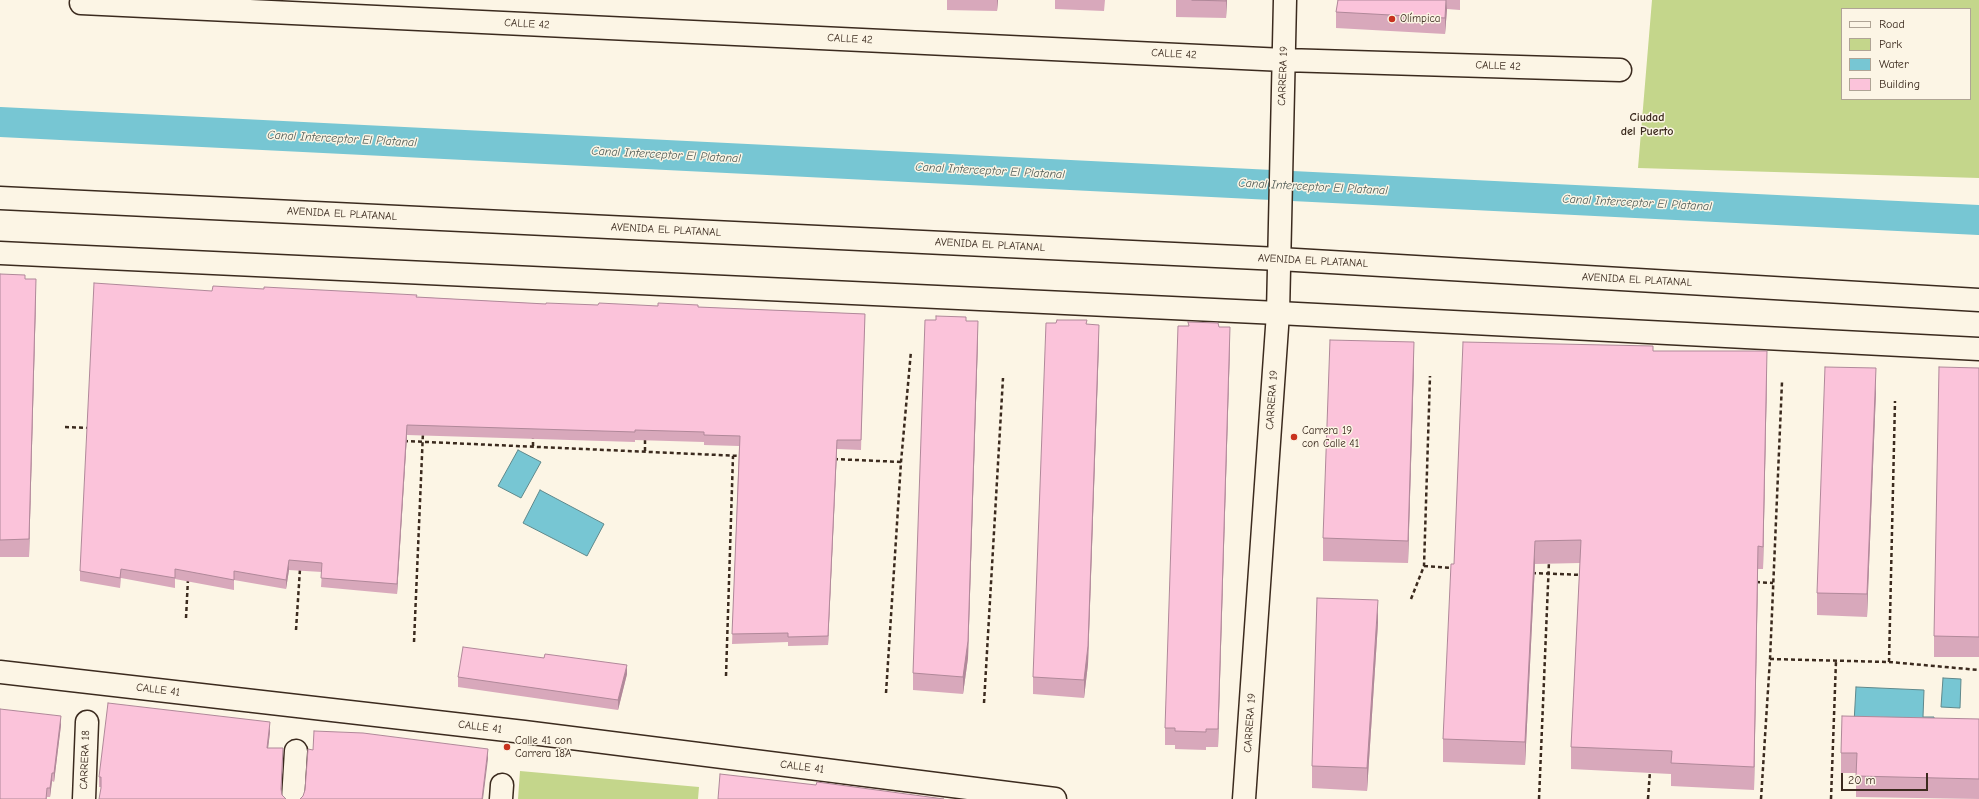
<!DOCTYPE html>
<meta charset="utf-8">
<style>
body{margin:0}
#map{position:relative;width:1979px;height:799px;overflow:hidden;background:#fcf5e5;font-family:"Comic Neue",sans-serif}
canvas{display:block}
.legend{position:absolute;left:1841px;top:8px;width:130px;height:92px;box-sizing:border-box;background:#fcf5e5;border:1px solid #afa495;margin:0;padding:5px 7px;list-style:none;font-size:12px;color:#3b2a1e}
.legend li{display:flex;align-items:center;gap:8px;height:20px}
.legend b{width:20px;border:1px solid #afa495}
.scale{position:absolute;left:1841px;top:773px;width:87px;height:18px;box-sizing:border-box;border:2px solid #3b2a1e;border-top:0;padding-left:5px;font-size:12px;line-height:14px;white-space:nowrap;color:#3b2a1e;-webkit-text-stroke:3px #fcf5e5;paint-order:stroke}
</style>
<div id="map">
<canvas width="1979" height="799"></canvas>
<ul class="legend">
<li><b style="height:5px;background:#fcf5e5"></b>Road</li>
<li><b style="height:11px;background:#c4d68b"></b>Park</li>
<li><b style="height:11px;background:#77c6d3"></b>Water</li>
<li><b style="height:11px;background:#fbc3da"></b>Building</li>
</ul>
<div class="scale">20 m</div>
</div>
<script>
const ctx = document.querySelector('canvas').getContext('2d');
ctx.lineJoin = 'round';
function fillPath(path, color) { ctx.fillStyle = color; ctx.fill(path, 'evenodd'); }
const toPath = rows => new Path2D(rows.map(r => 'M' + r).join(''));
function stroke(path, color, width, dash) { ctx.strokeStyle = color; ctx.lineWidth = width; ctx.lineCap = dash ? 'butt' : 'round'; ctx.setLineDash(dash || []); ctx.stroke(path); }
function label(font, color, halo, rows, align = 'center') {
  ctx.font = font + ' "Comic Neue",sans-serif'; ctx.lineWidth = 3; ctx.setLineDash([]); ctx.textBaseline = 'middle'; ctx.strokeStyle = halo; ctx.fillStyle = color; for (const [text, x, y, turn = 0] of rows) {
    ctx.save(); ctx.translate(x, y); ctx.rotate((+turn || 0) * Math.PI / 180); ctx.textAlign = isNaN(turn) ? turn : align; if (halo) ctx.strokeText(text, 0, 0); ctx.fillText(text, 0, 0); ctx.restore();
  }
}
const green = toPath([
 [1652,0,1979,0,1979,178,1638,168],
 [1842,9,1970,9,1970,99,1842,99],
 [520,771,699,787,698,799,518,799]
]);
const water = toPath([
 [518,450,541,462,521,498,498,486,518,450],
 [540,490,604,524,587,556,523,523,540,490],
 [1943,678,1961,679,1960,708,1941,707,1943,678],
 [1856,687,1924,690,1923,717,1934,717,1934,726,1854,723,1856,687]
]);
const canal = toPath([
 [0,122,1979,220]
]);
const path = toPath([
 [65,427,89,428],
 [404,441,741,456],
 [533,446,533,437],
 [645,451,645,438],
 [834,459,901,462],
 [1424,566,1453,568],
 [1532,573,1583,575],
 [1756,582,1773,583],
 [1411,599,1424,566,1430,376],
 [186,618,188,579],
 [296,630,300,569],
 [414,642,423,432],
 [1770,659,1889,662,1979,670],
 [1889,662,1895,401],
 [726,676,733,456],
 [886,693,901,462,911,351],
 [984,703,1003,378],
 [1539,799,1549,561],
 [1648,799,1650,771],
 [1761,799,1770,659,1782,382],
 [1831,799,1836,661]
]);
const minor = toPath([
 [81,3,1284,60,1620,70],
 [0,672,524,732,1055,799],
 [84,799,87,722],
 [293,799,296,751],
 [501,799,502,785],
 [1244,799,1278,313,1285,0]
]);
const major = toPath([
 [0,198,1279,259,1979,300],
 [0,253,1278,313,1979,349]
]);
const wall = toPath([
 [947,0,998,0,997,11,947,10],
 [1055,0,1105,0,1104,11,1055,9],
 [1176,0,1227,0,1226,18,1176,17],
 [1338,0,1460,0,1460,10,1447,9,1445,34,1336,28,1336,12],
 [0,274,25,279,36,297,29,557,0,557],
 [212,291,417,297,546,304,698,307,865,314,861,450,837,449,828,645,788,646,788,642,732,644,739,446,704,445,704,442,635,440,635,442,407,435,397,594,321,587,322,572,289,570,286,589,234,580,234,590,175,579,175,588,121,578,120,588,80,581,80,571],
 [936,320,966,321,978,339,968,658,963,694,913,690,913,673],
 [1087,324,1099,342,1088,664,1084,698,1033,694,1033,677],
 [1219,327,1230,345,1218,747,1206,747,1206,750,1175,749,1175,745,1165,745,1165,728],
 [1653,351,1767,374,1763,569,1758,569,1754,790,1671,786,1671,774,1571,769,1571,747,1580,563,1535,564,1525,765,1443,762,1443,739,1454,564],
 [1414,365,1408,563,1323,561,1323,538],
 [1979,368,1979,657,1934,657,1934,636],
 [1876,391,1867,617,1817,615,1817,593],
 [1378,623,1367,791,1312,788,1312,766],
 [627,674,618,710,458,687,458,677],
 [1979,719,1979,799,1856,797,1856,773,1841,773,1841,753],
 [61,725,54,782,52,781,50,797,47,797,47,799,0,799],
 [270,732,268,748,283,758,281,791,99,787,99,777]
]);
const shadedWall = toPath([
 [997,0,998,0,997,11],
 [1226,0,1227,0,1226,18],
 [1446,0,1447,9,1445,34,1445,18],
 [36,279,36,297,29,557,29,539],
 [978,321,978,339,968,658,963,694,963,677],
 [1099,325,1099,342,1088,664,1084,698,1084,680],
 [1230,327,1230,345,1218,747,1218,729],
 [1414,342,1414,365,1408,563,1408,541],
 [1767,351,1767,374,1763,569,1763,547],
 [1876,368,1876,391,1867,617,1867,594],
 [407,425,407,435,397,594,397,584],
 [837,440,837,449,828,645,828,636],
 [1535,541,1535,564,1525,765,1525,742],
 [1758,546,1758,569,1754,790,1754,767],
 [289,560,289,570,286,589,286,580],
 [1378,600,1378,623,1367,791,1367,768],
 [627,665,627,674,618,710,618,700],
 [61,716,61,725,54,782,54,773],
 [270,722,270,732,267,757,267,748],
 [283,748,283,758,281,799,281,789],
 [488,749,488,759,483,799,482,799],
 [52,773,52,781,50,797,50,788]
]);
const building = toPath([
 [1192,0,1226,0,1226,1,1192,0],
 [1338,0,1446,0,1445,18,1336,12,1338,0],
 [0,274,25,275,25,279,36,279,29,539,0,540,0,274],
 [94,283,212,291,213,286,264,289,264,287,417,295,416,297,546,304,546,303,598,305,599,303,658,306,658,303,698,305,698,307,865,314,861,440,837,440,828,636,788,637,788,633,732,634,740,436,704,435,704,432,635,430,635,432,407,425,397,584,321,578,322,563,289,560,286,580,234,571,234,580,175,569,175,578,121,569,120,578,80,571,94,283],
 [936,316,966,317,966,321,978,321,968,641,963,677,913,673,925,320,936,320,936,316],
 [1057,320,1087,320,1086,324,1099,325,1088,646,1084,680,1033,677,1046,323,1056,323,1057,320],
 [1188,322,1218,323,1219,327,1230,327,1218,729,1206,729,1206,732,1175,731,1175,728,1165,728,1178,326,1189,326,1188,322],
 [1330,340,1414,342,1408,541,1323,538,1330,340],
 [1463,342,1653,346,1653,351,1767,351,1763,547,1758,546,1754,767,1671,763,1672,751,1571,747,1581,540,1535,541,1525,742,1443,739,1451,564,1454,564,1463,342],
 [1825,367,1876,368,1867,594,1817,593,1825,367],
 [1939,367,1979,368,1979,637,1934,636,1939,367],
 [1317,598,1378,600,1367,768,1312,766,1317,598],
 [463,647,544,658,545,654,627,665,618,700,458,677,463,647],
 [108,703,270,722,267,748,283,748,281,789,282,795,286,799,99,799,101,788,101,777,99,777,108,703],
 [0,709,61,716,54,773,52,773,50,788,47,788,46,799,0,799,0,709],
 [1842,716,1979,719,1979,779,1856,776,1857,753,1841,753,1842,716],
 [314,731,363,733,488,749,482,799,300,799,303,796,305,790,308,749,313,750,314,731],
 [720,774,816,785,817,782,944,799,718,799,720,774]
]);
const markers = [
 [1392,19,4,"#c8321e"],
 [1294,437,4,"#c8321e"],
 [507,747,4,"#c8321e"]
];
const poiNames = [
 ["Olímpica",1400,19],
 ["Carrera 19",1302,431],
 ["con Calle 41",1302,444],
 ["Calle 41 con",515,741],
 ["Carrera 18A",515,754]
];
const streetNames = [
 ["CALLE 42",527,24,3],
 ["CALLE 42",850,39,3],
 ["CALLE 42",1174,54,3],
 ["CALLE 42",1498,66,2],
 ["CARRERA 19",1283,76,-88],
 ["AVENIDA EL PLATANAL",342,214,3],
 ["AVENIDA EL PLATANAL",666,230,3],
 ["AVENIDA EL PLATANAL",990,245,3],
 ["AVENIDA EL PLATANAL",1313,261,3],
 ["AVENIDA EL PLATANAL",1637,280,3],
 ["CARRERA 19",1272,400,-86],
 ["CALLE 41",158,690,7],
 ["CARRERA 19",1250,723,-86],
 ["CALLE 41",480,727,7],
 ["CARRERA 18",85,760,-88],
 ["CALLE 41",802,767,7]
];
const neighbourhoodNames = [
 ["Ciudad",1647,118],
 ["del Puerto",1647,132]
];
const waterNames = [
 ["Canal Interceptor El Platanal",342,139,3],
 ["Canal Interceptor El Platanal",666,155,3],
 ["Canal Interceptor El Platanal",990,171,3],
 ["Canal Interceptor El Platanal",1313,187,3],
 ["Canal Interceptor El Platanal",1637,203,3]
];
fillPath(green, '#c4d68b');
fillPath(water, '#77c6d3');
stroke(water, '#5f888b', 1);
stroke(canal, '#77c6d3', 30);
stroke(minor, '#3b2a1e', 25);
stroke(major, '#3b2a1e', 25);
stroke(path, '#3b2a1e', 2.5, [4, 3]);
stroke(minor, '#fcf5e5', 22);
stroke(major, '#fcf5e5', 22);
fillPath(wall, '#d8a8bb');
fillPath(shadedWall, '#b08899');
fillPath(building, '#fbc3da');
stroke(building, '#b08899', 1);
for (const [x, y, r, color] of markers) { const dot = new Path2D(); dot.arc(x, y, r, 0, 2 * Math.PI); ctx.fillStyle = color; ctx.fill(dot); stroke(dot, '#fcf5e5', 1.5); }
label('11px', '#3b2a1e', '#fcf5e5', poiNames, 'left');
label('11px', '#3b2a1e', '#fcf5e5', streetNames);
label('bold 12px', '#3b2a1e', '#fcf5e5', neighbourhoodNames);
label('italic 12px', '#4d5954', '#fcf5e5', waterNames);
</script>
